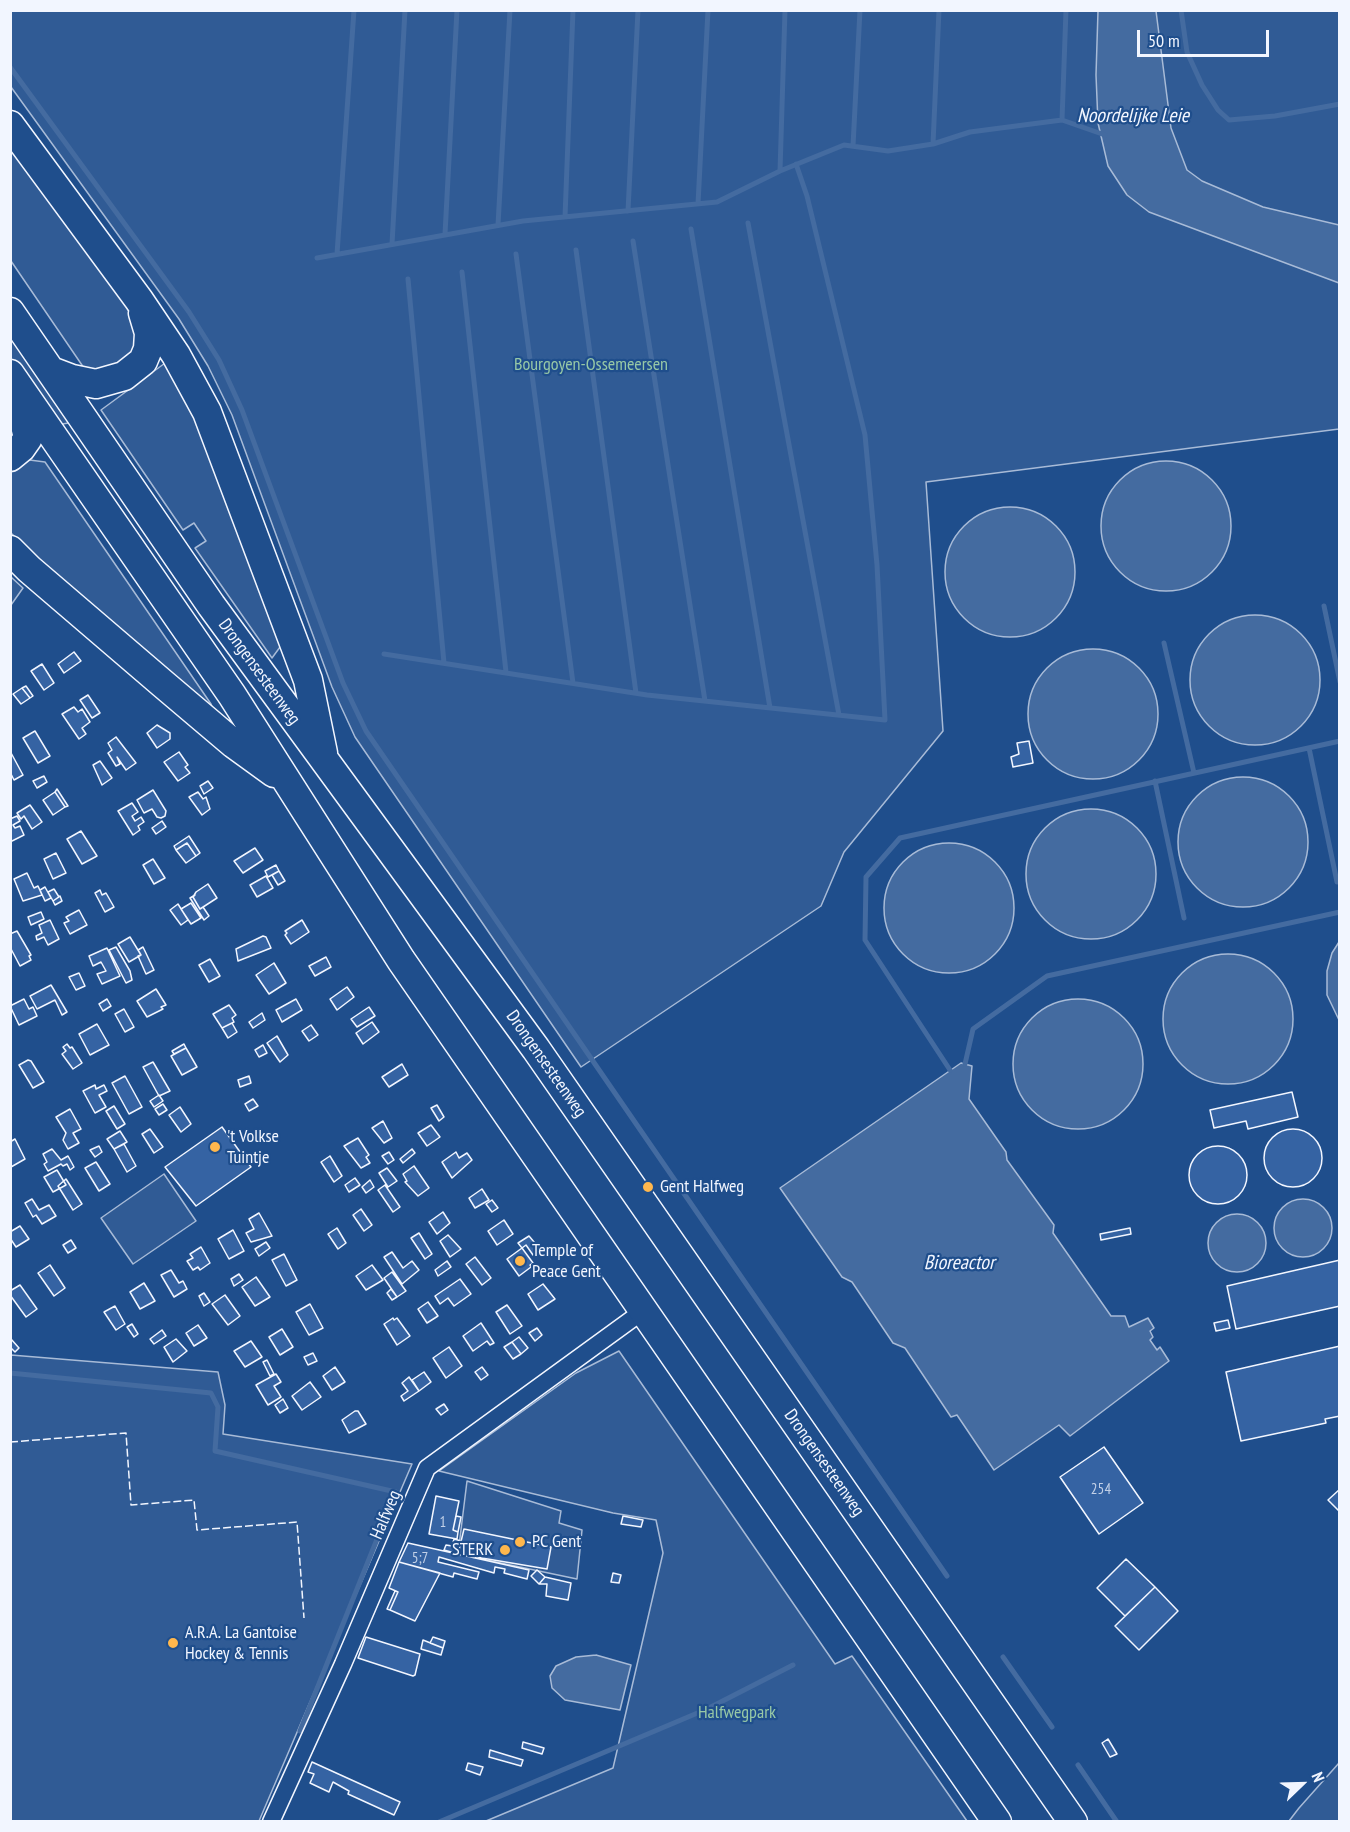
<!DOCTYPE html>
<style>
body{margin:0}
#map{position:relative;width:1350px;height:1832px;overflow:hidden;background:#1f4e8c;font-family:"PT Sans Narrow",sans-serif}
canvas{display:block}
.frame{position:absolute;inset:0;border:12px solid #f2f6ff;pointer-events:none}
.north{position:absolute;left:1272px;top:1754px;width:60px;height:60px;-webkit-text-stroke:4px #1f4e8c;paint-order:stroke;rotate:67deg;font-size:16px;font-weight:700;line-height:24px;text-align:center;color:#f2f6ff}
.north::after{content:'';display:block;margin:auto;width:21px;height:27px;background:#f2f6ff;clip-path:polygon(50% 0,100% 100%,50% 72%,0 100%)}
.scale{position:absolute;left:1137px;top:30px;width:132px;height:27px;box-sizing:border-box;border:3px solid #f2f6ff;border-top:0;padding-left:8px;font-size:18px;line-height:21px;white-space:nowrap;color:#f2f6ff;-webkit-text-stroke:4px #1f4e8c;paint-order:stroke}
</style>
<div id="map">
<canvas width="1350" height="1832"></canvas>
<div class="frame"></div>
<div class="north">N</div>
<div class="scale">50 m</div>
</div>
<script>
const ctx = document.querySelector('canvas').getContext('2d');
ctx.lineJoin = 'round';
function fillPath(path, color) { ctx.fillStyle = color; ctx.fill(path, 'evenodd'); }
const toPath = rows => new Path2D(rows.map(r => 'M' + r).join(''));
function stroke(path, color, width, dash) { ctx.strokeStyle = color; ctx.lineWidth = width; ctx.lineCap = dash ? 'butt' : 'round'; ctx.setLineDash(dash || []); ctx.stroke(path); }
function label(font, color, halo, rows, align = 'center') {
  ctx.font = font + ' "PT Sans Narrow",sans-serif'; ctx.lineWidth = 4.5; ctx.setLineDash([]); ctx.textBaseline = 'middle'; ctx.strokeStyle = halo; ctx.fillStyle = color; for (const [text, x, y, turn = 0] of rows) {
    ctx.save(); ctx.translate(x, y); ctx.rotate((+turn || 0) * Math.PI / 180); ctx.textAlign = isNaN(turn) ? turn : align; if (halo) ctx.strokeText(text, 0, 0); ctx.fillText(text, 0, 0); ctx.restore();
  }
}
const green = toPath([
 [10,11,1339,11,1339,429,926,482,943,731,844,852,821,906,581,1067,355,737,332,687,232,415,208,366,179,319,11,87,10,11],
 [10,143,129,304,138,347,119,366,86,371,11,261,10,143],
 [10,329,75,422,56,425,11,360,10,329],
 [176,355,291,632,272,658,195,548,206,541,194,523,183,530,101,410,176,355],
 [22,459,45,462,211,704,214,712,54,576,11,533,11,466,22,459],
 [11,577,23,588,11,605,11,577],
 [164,1174,196,1221,133,1264,101,1218,164,1174],
 [619,1351,835,1664,852,1656,967,1821,486,1821,613,1768,663,1553,656,1520,613,1513,439,1471,576,1373,619,1351],
 [11,1355,218,1372,225,1405,223,1434,412,1464,259,1821,11,1821,11,1355],
 [467,1481,561,1511,559,1523,582,1530,577,1579,458,1554,467,1481],
 [1339,1763,1339,1821,1289,1821,1299,1808,1339,1763]
]);
const water = toPath([
 [1098,11,1156,11,1171,128,1187,170,1202,181,1263,207,1339,225,1339,283,1149,212,1127,195,1108,166,1098,123,1096,75,1098,11],
 '1101 526a65 65 0 1 1 130 0a65 65 0 1 1-130 0Z',
 '945 572a65 65 0 1 1 130 0a65 65 0 1 1-130 0Z',
 '1190 680a65 65 0 1 1 130 0a65 65 0 1 1-130 0Z',
 '1028 714a65 65 0 1 1 130 0a65 65 0 1 1-130 0Z',
 '1178 842a65 65 0 1 1 130 0a65 65 0 1 1-130 0Z',
 '1026 874a65 65 0 1 1 130 0a65 65 0 1 1-130 0Z',
 '884 908a65 65 0 1 1 130 0a65 65 0 1 1-130 0Z',
 [1339,942,1340,1020,1339,1020,1327,995,1327,971,1332,953,1339,942],
 '1163 1019a65 65 0 1 1 130 0a65 65 0 1 1-130 0Z',
 '1013 1064a65 65 0 1 1 130 0a65 65 0 1 1-130 0Z',
 [961,1063,972,1066,969,1099,1006,1152,1007,1160,1054,1225,1053,1233,1111,1316,1125,1316,1129,1327,1148,1318,1154,1328,1150,1331,1153,1337,1150,1340,1157,1350,1160,1347,1169,1361,1070,1436,1059,1425,994,1470,957,1415,951,1417,905,1348,893,1343,852,1282,842,1277,780,1188,961,1063],
 '1274 1228a29 29 0 1 1 58 0a29 29 0 1 1-58 0Z',
 '1208 1243a29 29 0 1 1 58 0a29 29 0 1 1-58 0Z',
 [596,1655,631,1665,620,1710,565,1700,552,1688,550,1676,556,1666,576,1657,596,1655]
]);
const stream = toPath([
 [1181,10,1187,52,1202,85,1218,110,1229,120,1275,116,1340,104],
 [10,67,189,312,219,360,242,410,343,683,366,731,947,1576],
 [1062,120,1066,10],
 [933,144,939,10],
 [853,146,860,10],
 [780,171,785,10],
 [698,204,708,10],
 [628,211,638,10],
 [565,217,573,10],
 [748,223,839,715],
 [498,225,510,10],
 [691,229,770,708],
 [445,234,457,10],
 [633,241,705,701],
 [392,244,405,10],
 [576,250,636,693],
 [337,254,354,10],
 [516,254,573,683],
 [317,258,523,221,717,202,780,171,844,145,888,151,933,144,970,132,1062,120,1105,135],
 [462,272,506,672],
 [408,279,444,663],
 [1324,606,1340,682],
 [1164,643,1194,773],
 [384,654,647,695,885,720,877,565,865,435,807,196,796,164],
 [1309,748,1337,882],
 [1155,781,1184,918],
 [965,1064,973,1029,1047,976,1340,912],
 [950,1070,865,940,866,877,900,838,1340,741],
 [10,1373,211,1393,218,1407,215,1451,396,1492,300,1731],
 [1003,1657,1052,1727],
 [1078,1765,1117,1822],
 [439,1822,707,1709,793,1665]
]);
const building = toPath([
 [74,652,81,661,64,673,58,664,74,652],
 [42,664,54,683,44,690,31,671,42,664],
 [26,686,33,696,30,698,22,688,26,686],
 [22,688,30,698,21,704,13,694,22,688],
 [88,695,100,713,92,718,80,700,88,695],
 [74,707,78,712,82,709,90,722,82,728,86,734,79,739,62,714,74,707],
 [157,725,170,733,170,739,157,748,147,733,157,725],
 [35,731,50,756,38,763,23,738,35,731],
 [116,737,136,763,126,770,117,757,120,764,116,766,108,753,112,750,108,743,116,737],
 [1029,741,1033,763,1013,767,1011,757,1019,754,1017,743,1029,741],
 [10,751,23,775,14,780,10,772,10,751],
 [179,752,188,765,185,767,190,773,178,781,164,762,179,752],
 [100,761,112,778,102,785,93,765,100,761],
 [44,776,47,782,37,788,33,781,44,776],
 [208,781,213,788,204,794,200,786,208,781],
 [57,789,68,806,65,807,55,792,57,789],
 [153,790,166,811,165,816,161,818,157,817,152,809,144,813,137,800,153,790],
 [55,792,65,807,53,815,43,800,55,792],
 [198,792,203,799,206,797,210,809,202,815,189,797,198,792],
 [132,803,138,812,132,816,135,821,141,817,144,822,138,826,140,830,133,835,118,811,132,803],
 [30,805,42,822,32,829,24,816,21,819,17,813,30,805],
 [17,816,20,821,13,825,15,828,20,826,24,835,10,842,10,819,17,816],
 [162,821,166,827,156,834,152,828,162,821],
 [81,831,97,856,82,864,67,839,81,831],
 [189,836,200,853,196,856,187,843,176,850,174,846,189,836],
 [187,843,196,856,186,863,176,850,187,843],
 [255,848,263,860,243,873,234,861,255,848],
 [56,853,66,873,53,879,44,859,56,853],
 [153,859,165,878,154,884,143,865,153,859],
 [276,865,279,871,268,877,265,871,276,865],
 [279,871,285,881,278,885,272,875,279,871],
 [27,873,34,888,38,886,42,895,23,901,14,879,27,873],
 [266,876,273,888,257,897,250,885,266,876],
 [208,884,217,898,200,909,193,897,196,892,208,884],
 [45,887,51,898,45,901,40,890,45,887],
 [54,889,59,897,53,901,48,892,54,889],
 [100,890,102,895,106,893,114,907,105,912,95,893,100,890],
 [195,895,193,897,200,909,203,907,209,916,204,920,190,898,195,895],
 [60,896,62,901,55,905,53,901,60,896],
 [191,903,201,918,191,924,181,909,191,903],
 [178,904,188,920,181,925,170,910,178,904],
 [79,910,87,925,70,934,64,923,69,921,66,917,79,910],
 [41,912,44,919,31,925,28,917,41,912],
 [50,920,59,939,48,945,44,937,37,940,36,936,42,933,39,925,50,920],
 [302,920,309,932,291,944,285,935,287,933,285,931,302,920],
 [17,931,31,955,29,956,31,960,20,966,10,947,10,934,17,931],
 [263,936,266,937,271,948,238,961,236,949,263,936],
 [130,937,141,955,129,962,118,944,130,937],
 [116,947,130,971,132,980,126,983,109,950,116,947],
 [143,947,154,970,146,974,138,956,141,955,138,950,143,947],
 [107,948,120,976,102,984,97,974,106,971,101,962,93,966,89,956,107,948],
 [326,957,331,967,315,976,309,966,326,957],
 [210,959,220,976,209,982,199,965,210,959],
 [274,963,286,983,269,994,256,975,274,963],
 [79,973,85,986,76,990,69,977,79,973],
 [51,985,67,1012,62,1015,55,1000,37,1009,30,996,51,985],
 [347,987,354,997,337,1010,330,999,347,987],
 [156,989,166,1005,161,1007,163,1009,147,1017,137,1001,156,989],
 [24,999,29,1009,33,1007,37,1016,19,1025,10,1006,24,999],
 [107,999,111,1006,103,1011,99,1004,107,999],
 [296,999,302,1010,282,1022,276,1010,296,999],
 [229,1005,236,1015,232,1018,234,1022,222,1028,213,1014,229,1005],
 [369,1007,375,1016,357,1027,351,1019,369,1007],
 [124,1009,134,1027,125,1032,115,1014,124,1009],
 [262,1013,265,1020,253,1028,249,1022,262,1013],
 [372,1022,379,1032,363,1044,356,1033,372,1022],
 [232,1023,237,1032,228,1038,222,1028,232,1023],
 [97,1024,109,1045,90,1055,79,1034,97,1024],
 [311,1025,318,1035,309,1041,302,1031,311,1025],
 [277,1036,288,1055,280,1062,267,1043,277,1036],
 [67,1044,70,1048,72,1047,82,1063,73,1069,62,1054,66,1051,63,1047,67,1044],
 [184,1044,186,1048,174,1054,172,1051,184,1044],
 [263,1045,267,1053,259,1057,255,1050,263,1045],
 [186,1048,197,1067,182,1075,171,1056,186,1048],
 [28,1060,31,1061,44,1082,33,1088,19,1065,28,1060],
 [153,1062,170,1091,159,1096,143,1067,153,1062],
 [402,1064,408,1075,389,1087,382,1077,402,1064],
 [125,1076,142,1107,129,1114,112,1083,125,1076],
 [249,1076,251,1083,240,1087,238,1080,249,1076],
 [95,1085,96,1089,104,1085,107,1091,99,1095,106,1107,95,1113,83,1091,95,1085],
 [1292,1092,1298,1117,1248,1129,1246,1121,1214,1128,1210,1110,1292,1092],
 [159,1095,163,1101,154,1107,150,1101,159,1095],
 [253,1099,258,1106,249,1111,245,1104,253,1099],
 [163,1104,167,1110,159,1115,155,1109,163,1104],
 [437,1105,444,1117,439,1121,431,1108,437,1105],
 [114,1106,125,1124,117,1129,106,1111,114,1106],
 [180,1107,191,1124,181,1132,169,1115,180,1107],
 [70,1109,81,1129,73,1133,79,1143,68,1149,63,1140,66,1133,56,1117,70,1109],
 [383,1121,392,1138,384,1143,372,1128,383,1121],
 [431,1125,440,1137,427,1146,418,1133,431,1125],
 [222,1127,251,1167,196,1206,165,1167,222,1127],
 [150,1129,163,1147,154,1153,142,1134,150,1129],
 '1264 1158a29 29 0 1 1 58 0a29 29 0 1 1-58 0Z',
 [120,1131,127,1142,114,1149,107,1139,120,1131],
 [358,1138,369,1155,366,1157,370,1163,361,1168,344,1146,358,1138],
 [15,1139,25,1159,11,1167,10,1142,15,1139],
 [124,1144,136,1166,127,1172,114,1149,124,1144],
 [99,1146,102,1152,95,1157,90,1150,99,1146],
 '1189 1175a29 29 0 1 1 58 0a29 29 0 1 1-58 0Z',
 [52,1149,61,1160,68,1156,74,1167,70,1170,67,1164,63,1166,61,1164,48,1171,44,1164,47,1162,43,1154,52,1149],
 [412,1149,415,1153,403,1163,400,1159,412,1149],
 [389,1152,394,1160,388,1164,382,1156,389,1152],
 [456,1152,459,1158,467,1153,472,1160,452,1178,442,1162,456,1152],
 [330,1156,342,1176,334,1182,321,1162,330,1156],
 [96,1162,110,1184,99,1191,85,1168,96,1162],
 [414,1166,429,1188,418,1196,405,1182,407,1181,403,1174,414,1166],
 [387,1168,397,1181,388,1187,379,1173,387,1168],
 [57,1170,66,1185,53,1192,44,1177,57,1170],
 [355,1178,360,1185,349,1192,345,1185,355,1178],
 [66,1179,82,1204,73,1210,58,1186,66,1179],
 [370,1180,374,1187,366,1193,362,1187,370,1180],
 [385,1185,400,1207,393,1212,378,1190,385,1185],
 [482,1189,489,1200,475,1208,469,1198,482,1189],
 [32,1199,39,1210,49,1205,56,1216,42,1224,36,1215,33,1217,25,1203,32,1199],
 [492,1200,498,1208,492,1212,486,1204,492,1200],
 [361,1209,372,1225,364,1231,353,1215,361,1209],
 [443,1212,450,1223,437,1234,429,1222,443,1212],
 [259,1213,272,1236,251,1242,246,1233,254,1229,249,1219,259,1213],
 [504,1220,513,1234,497,1245,488,1231,504,1220],
 [20,1226,29,1239,16,1247,10,1238,10,1232,20,1226],
 [337,1228,346,1243,338,1249,328,1234,337,1228],
 [1130,1228,1131,1234,1101,1240,1100,1234,1130,1228],
 [233,1230,244,1251,229,1259,218,1239,233,1230],
 [419,1233,432,1254,425,1259,411,1238,419,1233],
 [448,1235,461,1249,450,1257,440,1241,448,1235],
 [529,1236,540,1249,533,1255,526,1245,522,1248,518,1243,529,1236],
 [71,1240,76,1248,68,1253,63,1245,71,1240],
 [266,1242,270,1248,259,1256,255,1249,266,1242],
 [201,1247,210,1263,200,1270,198,1267,193,1270,187,1261,193,1258,190,1254,201,1247],
 [522,1248,533,1263,530,1265,531,1267,519,1276,507,1259,522,1248],
 [392,1252,403,1268,412,1261,419,1270,402,1284,384,1257,392,1252],
 [284,1254,297,1280,286,1286,272,1260,284,1254],
 [475,1257,491,1278,482,1285,466,1264,475,1257],
 [1340,1260,1340,1306,1236,1329,1227,1286,1340,1260],
 [447,1261,451,1267,438,1276,435,1270,447,1261],
 [50,1265,65,1288,54,1296,38,1273,50,1265],
 [372,1265,383,1280,366,1290,356,1276,372,1265],
 [171,1270,179,1283,183,1281,187,1289,174,1297,161,1275,171,1270],
 [392,1272,406,1291,397,1297,384,1278,392,1272],
 [239,1274,243,1280,234,1286,231,1279,239,1274],
 [256,1277,270,1297,255,1306,242,1287,256,1277],
 [460,1279,471,1294,454,1306,448,1298,440,1304,435,1296,460,1279],
 [144,1283,155,1301,140,1309,130,1292,144,1283],
 [543,1284,555,1299,538,1310,528,1294,543,1284],
 [20,1285,37,1309,26,1317,10,1295,10,1291,20,1285],
 [391,1289,397,1297,392,1300,387,1293,391,1289],
 [204,1293,210,1302,204,1306,199,1296,204,1293],
 [225,1295,240,1316,228,1325,212,1304,225,1295],
 [428,1302,438,1316,427,1323,418,1309,428,1302],
 [310,1304,323,1328,309,1335,296,1312,310,1304],
 [507,1305,522,1326,510,1334,496,1312,507,1305],
 [115,1306,125,1324,116,1330,104,1312,115,1306],
 [393,1318,394,1320,397,1318,410,1336,397,1345,384,1324,393,1318],
 [1228,1320,1230,1328,1216,1331,1214,1323,1228,1320],
 [481,1323,494,1343,490,1345,487,1341,473,1351,463,1336,481,1323],
 [132,1324,138,1334,134,1337,127,1327,132,1324],
 [198,1325,207,1338,194,1346,186,1333,198,1325],
 [537,1328,542,1335,535,1341,529,1333,537,1328],
 [282,1329,293,1347,280,1355,269,1337,282,1329],
 [162,1330,166,1336,154,1344,150,1339,162,1330],
 [519,1337,528,1348,521,1354,512,1342,519,1337],
 [11,1339,19,1348,15,1352,10,1347,11,1339],
 [176,1339,187,1351,173,1362,164,1347,176,1339],
 [251,1341,262,1357,245,1367,234,1351,251,1341],
 [512,1342,521,1354,513,1359,504,1347,512,1342],
 [1340,1346,1340,1416,1325,1419,1326,1423,1241,1441,1226,1372,1340,1346],
 [449,1347,462,1366,446,1378,433,1358,449,1347],
 [313,1353,317,1361,308,1365,304,1357,313,1353],
 [267,1360,274,1374,270,1376,263,1362,267,1360],
 [335,1367,345,1382,332,1390,323,1376,335,1367],
 [482,1367,488,1375,481,1380,475,1372,482,1367],
 [424,1372,431,1382,419,1391,412,1380,424,1372],
 [276,1374,281,1382,274,1386,281,1397,268,1405,256,1385,276,1374],
 [409,1377,419,1391,404,1401,401,1396,408,1391,402,1383,409,1377],
 [310,1382,321,1397,302,1410,292,1396,310,1382],
 [283,1399,288,1408,280,1413,275,1405,283,1399],
 [444,1404,448,1410,441,1415,436,1409,444,1404],
 [355,1411,358,1411,366,1424,349,1433,342,1420,355,1411],
 [1104,1447,1143,1503,1099,1534,1060,1477,1104,1447],
 [1340,1489,1340,1512,1328,1500,1340,1489],
 [436,1496,459,1501,453,1530,458,1532,457,1539,429,1534,436,1496],
 [456,1516,461,1517,458,1532,453,1530,456,1516],
 [623,1516,643,1520,641,1527,621,1524,623,1516],
 [464,1529,551,1547,547,1569,458,1554,464,1529],
 [454,1539,461,1541,458,1554,444,1550,446,1545,452,1546,454,1539],
 [408,1543,529,1570,527,1579,504,1573,505,1569,495,1567,494,1573,439,1557,438,1562,479,1572,477,1579,454,1573,453,1577,399,1562,408,1543],
 [1126,1559,1155,1587,1125,1616,1097,1588,1126,1559],
 [399,1562,440,1573,415,1621,390,1610,398,1592,389,1588,399,1562],
 [537,1570,545,1577,539,1584,531,1576,537,1570],
 [613,1573,621,1575,619,1583,611,1582,613,1573],
 [545,1577,571,1583,568,1600,546,1596,547,1584,539,1584,545,1577],
 [1155,1587,1178,1611,1139,1650,1115,1626,1155,1587],
 [395,1591,398,1592,390,1610,387,1609,395,1591],
 [366,1637,420,1654,415,1675,413,1676,358,1658,366,1637],
 [433,1637,445,1641,443,1648,430,1643,433,1637],
 [423,1640,443,1648,441,1655,421,1649,423,1640],
 [1108,1739,1117,1754,1110,1757,1102,1743,1108,1739],
 [523,1742,544,1748,542,1754,522,1748,523,1742],
 [490,1750,523,1760,521,1766,489,1757,490,1750],
 [312,1762,400,1802,394,1815,348,1794,349,1791,333,1782,329,1792,310,1783,314,1774,308,1772,312,1762],
 [468,1763,483,1767,480,1775,466,1770,468,1763]
]);
const street = toPath([
 [271,1822,343,1664,427,1468,643,1311]
]);
const highway = toPath([
 [10,125,139,300,176,355,207,412,308,680,323,753],
 [10,312,211,605,536,1049,1073,1822],
 [51,371,72,379,96,384,124,376,143,361,148,349,149,333,143,313],
 [10,374,232,695,401,960,997,1822],
 [10,457,21,448,28,438,18,395],
 [10,550,29,569,162,683,234,744,274,773]
]);
const fence = toPath([
 [10,1442,126,1433,131,1505,194,1500,197,1530,297,1522,304,1618]
]);
const markers = [
 [215,1147,6,"#ffb74d"],
 [648,1187,6,"#ffb74d"],
 [520,1261,6,"#ffb74d"],
 [520,1542,6,"#ffb74d"],
 [505,1550,6,"#ffb74d"],
 [173,1643,6,"#ffb74d"]
];
const numberNames = [
 ["254",1101,1490],
 ["1",443,1523],
 ["5;7",420,1559]
];
const parkNames = [
 ["Bourgoyen-Ossemeersen",591,365],
 ["Halfwegpark",737,1713]
];
const streetNames = [
 ["Drongensesteenweg",259,672,54],
 ["Drongensesteenweg",546,1064,55],
 ["Drongensesteenweg",824,1463,55],
 ["Halfweg",386,1515,-67]
];
const poiNames = [
 ["'t Volkse",227,1137],
 ["Tuintje",227,1158],
 ["Gent Halfweg",660,1187],
 ["Temple of",532,1251],
 ["Peace Gent",532,1272],
 ["PC Gent",532,1542],
 ["STERK",493,1550,"right"],
 ["A.R.A. La Gantoise",185,1633],
 ["Hockey & Tennis",185,1654]
];
const waterNames = [
 ["Noordelijke Leie",1133,116],
 ["Bioreactor",959,1263]
];
fillPath(green, '#305b95');
stroke(green, '#a8bbd7', 1.5);
fillPath(water, '#446ba0');
stroke(water, '#a8bbd7', 1.5);
stroke(stream, '#446ba0', 5);
fillPath(building, '#3563a3');
stroke(building, '#f2f6ff', 1.5);
stroke(street, '#f2f6ff', 19);
stroke(highway, '#f2f6ff', 31);
stroke(street, '#1f4e8c', 16);
stroke(highway, '#1f4e8c', 28);
stroke(fence, '#f2f6ff', 1.5, [8, 3]);
for (const [x, y, r, color] of markers) { const dot = new Path2D(); dot.arc(x, y, r, 0, 2 * Math.PI); ctx.fillStyle = color; ctx.fill(dot); stroke(dot, '#1f4e8c', 2); }
label('15px', '#c3d1e8', null, numberNames);
label('18px', '#97c8a6', '#1f4e8c', parkNames);
label('18px', '#f2f6ff', '#1f4e8c', streetNames);
label('18px', '#f2f6ff', '#1f4e8c', poiNames, 'left');
label('italic 20px', '#f2f6ff', '#1f4e8c', waterNames);
</script>
